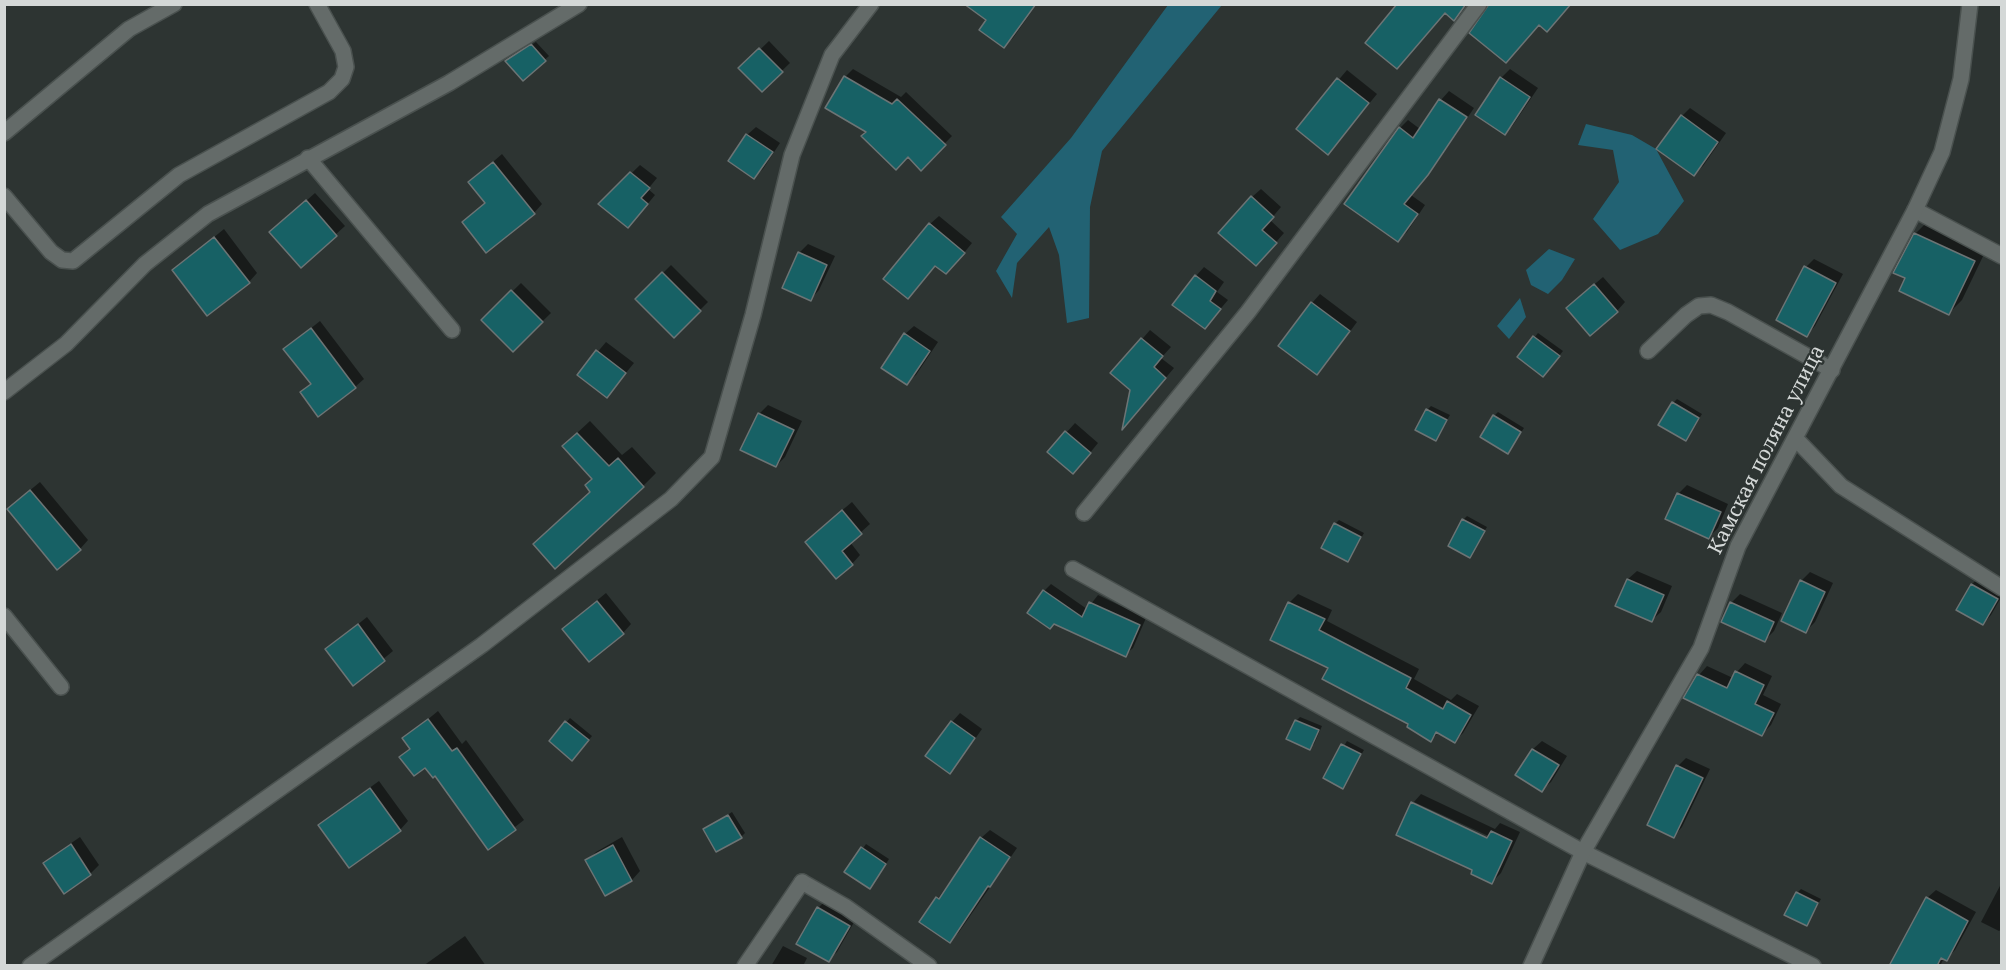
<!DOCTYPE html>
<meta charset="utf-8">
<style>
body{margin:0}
#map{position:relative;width:2006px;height:970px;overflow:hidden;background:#2d3432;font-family:"Noto Serif",serif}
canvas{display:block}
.frame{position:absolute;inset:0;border:6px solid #d4d8d7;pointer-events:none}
</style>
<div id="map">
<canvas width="2006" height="970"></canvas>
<div class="frame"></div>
</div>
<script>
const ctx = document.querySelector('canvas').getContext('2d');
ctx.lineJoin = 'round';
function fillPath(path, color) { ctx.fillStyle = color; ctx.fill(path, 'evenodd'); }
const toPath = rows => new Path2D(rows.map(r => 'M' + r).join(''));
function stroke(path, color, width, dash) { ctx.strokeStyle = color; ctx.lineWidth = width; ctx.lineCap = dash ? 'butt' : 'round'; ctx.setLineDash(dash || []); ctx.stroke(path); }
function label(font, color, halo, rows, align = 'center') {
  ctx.font = font + ' "Noto Serif",serif'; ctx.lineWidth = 4.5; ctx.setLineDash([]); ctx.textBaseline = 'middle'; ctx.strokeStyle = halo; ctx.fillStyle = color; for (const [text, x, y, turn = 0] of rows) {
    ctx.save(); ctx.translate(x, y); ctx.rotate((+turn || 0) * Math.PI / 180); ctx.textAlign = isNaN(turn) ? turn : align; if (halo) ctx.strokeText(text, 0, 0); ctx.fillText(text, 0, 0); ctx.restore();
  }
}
const water = toPath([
 [1168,5,1222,5,1102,151,1090,207,1089,318,1067,323,1059,255,1049,227,1017,263,1012,298,996,271,1017,234,1001,217,1071,138],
 [1586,124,1632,135,1656,149,1684,201,1658,234,1620,250,1593,219,1619,182,1613,150,1578,145],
 [1549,249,1575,259,1562,280,1548,294,1531,285,1526,270],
 [1520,298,1526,317,1509,339,1497,326]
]);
const shadow = toPath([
 [967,4,1037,4,1013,38,1004,46,988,20],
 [769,41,790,63,762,90,741,68],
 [536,42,549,56,523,79,507,61],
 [853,69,901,97,906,92,952,136,921,168,908,155,868,131,845,77],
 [1510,69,1538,88,1513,125,1505,134,1477,115,1501,78],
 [1347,70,1377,94,1336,144,1298,128],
 [1449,91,1474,108,1436,164,1411,195,1425,205,1407,232,1398,240,1400,128,1408,120,1420,129,1441,100],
 [1690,108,1726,133,1703,166,1694,174,1682,116],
 [756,127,780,143,763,169,754,177,747,135],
 [502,154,542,204,534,213,464,222,486,202,470,182],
 [640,165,657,178,648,189,655,195,637,217,600,204],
 [1261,189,1281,207,1270,220,1284,233,1264,256,1252,197],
 [315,193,345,226,301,266,280,224],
 [939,216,972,243,955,264,936,265,916,288,930,224],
 [1928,221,1987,248,1962,300,1949,313,1907,277,1915,234],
 [224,229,257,273,249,282,174,270],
 [808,244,835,256,819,290,811,299,799,253],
 [1814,259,1843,274,1815,326,1807,335,1806,267],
 [671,265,708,302,674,336,637,299],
 [1204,267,1224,282,1217,292,1228,300,1205,327,1196,276],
 [1603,277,1625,302,1617,311,1576,300],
 [521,283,551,313,513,350,483,320],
 [1320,294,1357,322,1326,364,1317,373,1312,303],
 [320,321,364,379,355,387,302,393,311,383,285,349],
 [914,326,938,342,916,375,907,383,905,334],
 [1150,330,1171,347,1161,358,1174,368,1131,419,1131,389,1113,373],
 [1538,333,1563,351,1547,371,1519,357],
 [606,342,634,363,607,396,579,374],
 [1677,399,1702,414,1686,439,1673,403],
 [768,405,802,421,785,457,776,466,759,414],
 [1431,406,1450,415,1436,439,1427,410],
 [1498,412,1524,428,1508,452,1494,416],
 [590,421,622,455,632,447,656,473,643,486,592,491,593,479,577,433],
 [1075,423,1098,443,1081,464,1049,452],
 [40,482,88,540,80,549,17,501],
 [1687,485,1728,504,1718,528,1709,537,1678,494],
 [852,502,870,524,850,542,860,555,852,564,815,533],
 [1467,516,1487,527,1469,556,1463,520],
 [1339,520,1364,533,1348,561,1335,524],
 [1637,571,1672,586,1661,612,1652,620,1617,605,1628,579],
 [1810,572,1833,583,1815,622,1806,631,1801,581],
 [1981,576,2002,588,2002,596,1991,615,1983,624,1958,610,1972,584],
 [1051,584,1087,609,1098,595,1146,618,1133,648,1125,655,1055,622,1044,591],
 [606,593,631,624,623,633,573,620],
 [1298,594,1332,610,1327,621,1419,669,1414,679,1451,700,1457,694,1479,706,1463,733,1455,741,1439,732,1431,740,1330,667,1272,640,1290,602],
 [1740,594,1782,613,1774,631,1765,640,1731,603],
 [367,617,393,651,353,684,327,649],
 [1745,663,1772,676,1763,695,1781,704,1771,725,1762,734,1686,697,1699,675,1707,666,1733,678,1737,672],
 [438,711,462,744,466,740,524,820,488,848,436,774,425,766,401,757,411,748,404,739],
 [960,713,982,729,958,763,949,772,952,722],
 [1300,717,1322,726,1314,744,1310,748,1296,721],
 [570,718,592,736,576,755,551,741],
 [1347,741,1364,750,1342,787,1325,778],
 [1542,741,1567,756,1551,782,1542,790,1517,775,1533,749],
 [1686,758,1710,769,1682,827,1674,836,1678,766],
 [379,781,408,821,400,830,320,826,329,817],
 [1421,794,1495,829,1500,823,1520,832,1501,873,1492,882,1474,869,1398,834,1413,803],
 [1414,802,1495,839,1493,842,1414,805],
 [732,812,745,833,741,837,705,829],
 [990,830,1017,848,959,932,950,941,921,922,981,838],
 [80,837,99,865,90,874,64,891,45,863,54,855],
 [622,837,640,871,632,880,606,894,587,861,596,852],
 [866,844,889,859,874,883,847,871],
 [2002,882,2002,929,1999,931,1981,922],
 [1801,889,1821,899,1806,924,1797,893],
 [1936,890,1976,912,1955,950,1946,959,1944,958,1940,966,1890,965,1927,898],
 [827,899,857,917,837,952,828,960,818,908],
 [465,936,486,966,423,966],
 [783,946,807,958,803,966,771,966]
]);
const building = toPath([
 [964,4,1036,4,1004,48,979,30,986,20,964,4],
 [1397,4,1466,4,1454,21,1445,13,1397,69,1365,43,1397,4],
 [1489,4,1571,4,1547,32,1539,25,1506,63,1469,33,1489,4],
 [531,44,546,61,523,81,505,61,531,44],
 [759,48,783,72,762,92,738,68,759,48],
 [844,76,892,104,897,99,946,145,921,171,908,157,896,170,861,136,866,132,825,108,844,76],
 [1500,77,1530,97,1505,135,1475,115,1500,77],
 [1337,78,1369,103,1328,155,1296,129,1337,78],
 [1439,99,1467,117,1428,175,1404,204,1418,214,1398,242,1344,204,1399,127,1413,138,1439,99],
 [1681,115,1718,142,1694,176,1656,149,1681,115],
 [746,134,773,152,754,179,728,161,746,134],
 [493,162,535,214,486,253,462,222,485,203,468,182,493,162],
 [630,172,650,188,641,198,648,204,628,228,598,204,630,172],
 [1251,196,1274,217,1262,230,1277,243,1256,266,1218,233,1251,196],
 [306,200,337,236,301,268,269,232,306,200],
 [929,223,965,253,946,274,935,266,908,299,883,279,929,223],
 [1914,233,1975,261,1949,315,1899,291,1905,278,1893,273,1914,233],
 [214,237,250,283,207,316,172,270,214,237],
 [798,252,827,265,811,301,782,288,798,252],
 [1804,266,1836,283,1807,337,1776,320,1804,266],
 [662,272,701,311,674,338,635,299,662,272],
 [1195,275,1216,291,1210,301,1221,309,1205,329,1172,305,1195,275],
 [1594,284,1618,312,1590,336,1566,308,1594,284],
 [511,290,543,322,513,352,481,320,511,290],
 [1311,302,1350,331,1317,375,1278,346,1311,302],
 [311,328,356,388,318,417,300,392,311,384,283,349,311,328],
 [904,333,930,351,907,385,881,368,904,333],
 [1533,336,1560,356,1543,377,1517,357,1533,336],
 [1141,338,1163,356,1154,367,1166,378,1122,430,1130,390,1110,373,1141,338],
 [596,350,626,373,607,398,577,375,596,350],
 [1672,402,1699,418,1686,441,1658,425,1672,402],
 [1426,409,1447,420,1436,441,1415,430,1426,409],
 [758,413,794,430,776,467,740,450,758,413],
 [1493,415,1521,432,1508,454,1480,437,1493,415],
 [1065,431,1091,453,1073,474,1047,452,1065,431],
 [577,433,609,466,618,458,644,487,555,569,533,544,590,492,585,485,592,479,562,446,577,433],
 [30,490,81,550,57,570,7,509,30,490],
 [1677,493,1721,512,1709,539,1665,519,1677,493],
 [842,510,862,534,842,551,853,565,836,579,805,542,842,510],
 [1462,519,1485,531,1470,558,1448,546,1462,519],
 [1334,523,1361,537,1348,562,1321,548,1334,523],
 [1627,579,1664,595,1652,622,1615,606,1627,579],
 [1800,580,1825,592,1806,633,1781,621,1800,580],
 [1971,584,1998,599,1983,625,1956,610,1971,584],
 [1043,590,1082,617,1089,602,1140,625,1126,657,1054,624,1050,629,1027,613,1043,590],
 [597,601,624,634,589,662,562,629,597,601],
 [1288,602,1325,619,1319,630,1411,678,1406,688,1443,709,1447,701,1471,715,1455,743,1436,732,1431,742,1407,727,1408,724,1322,679,1328,668,1270,640,1288,602],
 [1730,602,1774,622,1765,642,1721,622,1730,602],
 [358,624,385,661,353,686,325,649,358,624],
 [1735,671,1764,685,1755,704,1774,713,1762,736,1683,698,1697,674,1727,688,1735,671],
 [428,719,452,751,457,748,516,830,488,850,435,776,433,778,425,768,414,776,399,757,410,749,402,738,428,719],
 [1295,720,1319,730,1310,750,1286,739,1295,720],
 [565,721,589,740,572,761,549,741,565,721],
 [951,721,975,738,950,774,925,756,951,721],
 [1341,744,1361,754,1343,789,1323,778,1341,744],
 [1532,749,1559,765,1542,792,1515,775,1532,749],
 [1676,765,1703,778,1674,838,1647,825,1676,765],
 [370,788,401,831,349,868,318,825,370,788],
 [1411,802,1487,838,1491,831,1512,841,1492,884,1471,874,1472,870,1396,835,1411,802],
 [728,815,742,838,716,852,703,829,728,815],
 [980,837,1010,857,990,887,988,886,950,943,919,922,936,897,939,899,980,837],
 [71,844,91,875,64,894,43,863,71,844],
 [613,845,632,881,605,896,585,860,613,845],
 [861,847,886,864,870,889,844,872,861,847],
 [1796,892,1818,903,1807,926,1784,915,1796,892],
 [1926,897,1968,921,1947,961,1941,958,1937,966,1889,966,1926,897],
 [817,907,850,926,829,962,796,944,817,907]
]);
const service = toPath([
 [4,133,129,29,174,4],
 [308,158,452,330],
 [4,196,51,252,62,260,73,261,179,175,329,92,342,79,346,67,343,51,317,4],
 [1915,210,2002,256],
 [1648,351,1686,315,1699,306,1711,305,1728,312,1832,370],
 [4,392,66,344,145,264,208,214,449,83,579,4],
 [1796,439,1841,486,2002,588],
 [1073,569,1583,852,1813,966],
 [4,616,61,687],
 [802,882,846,907,929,966]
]);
const minor = toPath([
 [1084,513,1248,312,1479,4],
 [30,966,482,645,671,499,712,457,753,315,792,155,832,55,871,4],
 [745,966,802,882],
 [1531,966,1583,852,1701,648,1738,546,1915,210,1942,152,1961,79,1970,4]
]);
const streetNames = [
 ["Камская поляна улица",1767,450,-63]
];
fillPath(water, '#226273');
fillPath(shadow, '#0007');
fillPath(building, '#176165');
stroke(building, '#6c7475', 1.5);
stroke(service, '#4a514f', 18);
stroke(minor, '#4a514f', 18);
stroke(service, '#646b69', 15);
stroke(minor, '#646b69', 15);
label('20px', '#d4d8d7', '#2d3432', streetNames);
</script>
